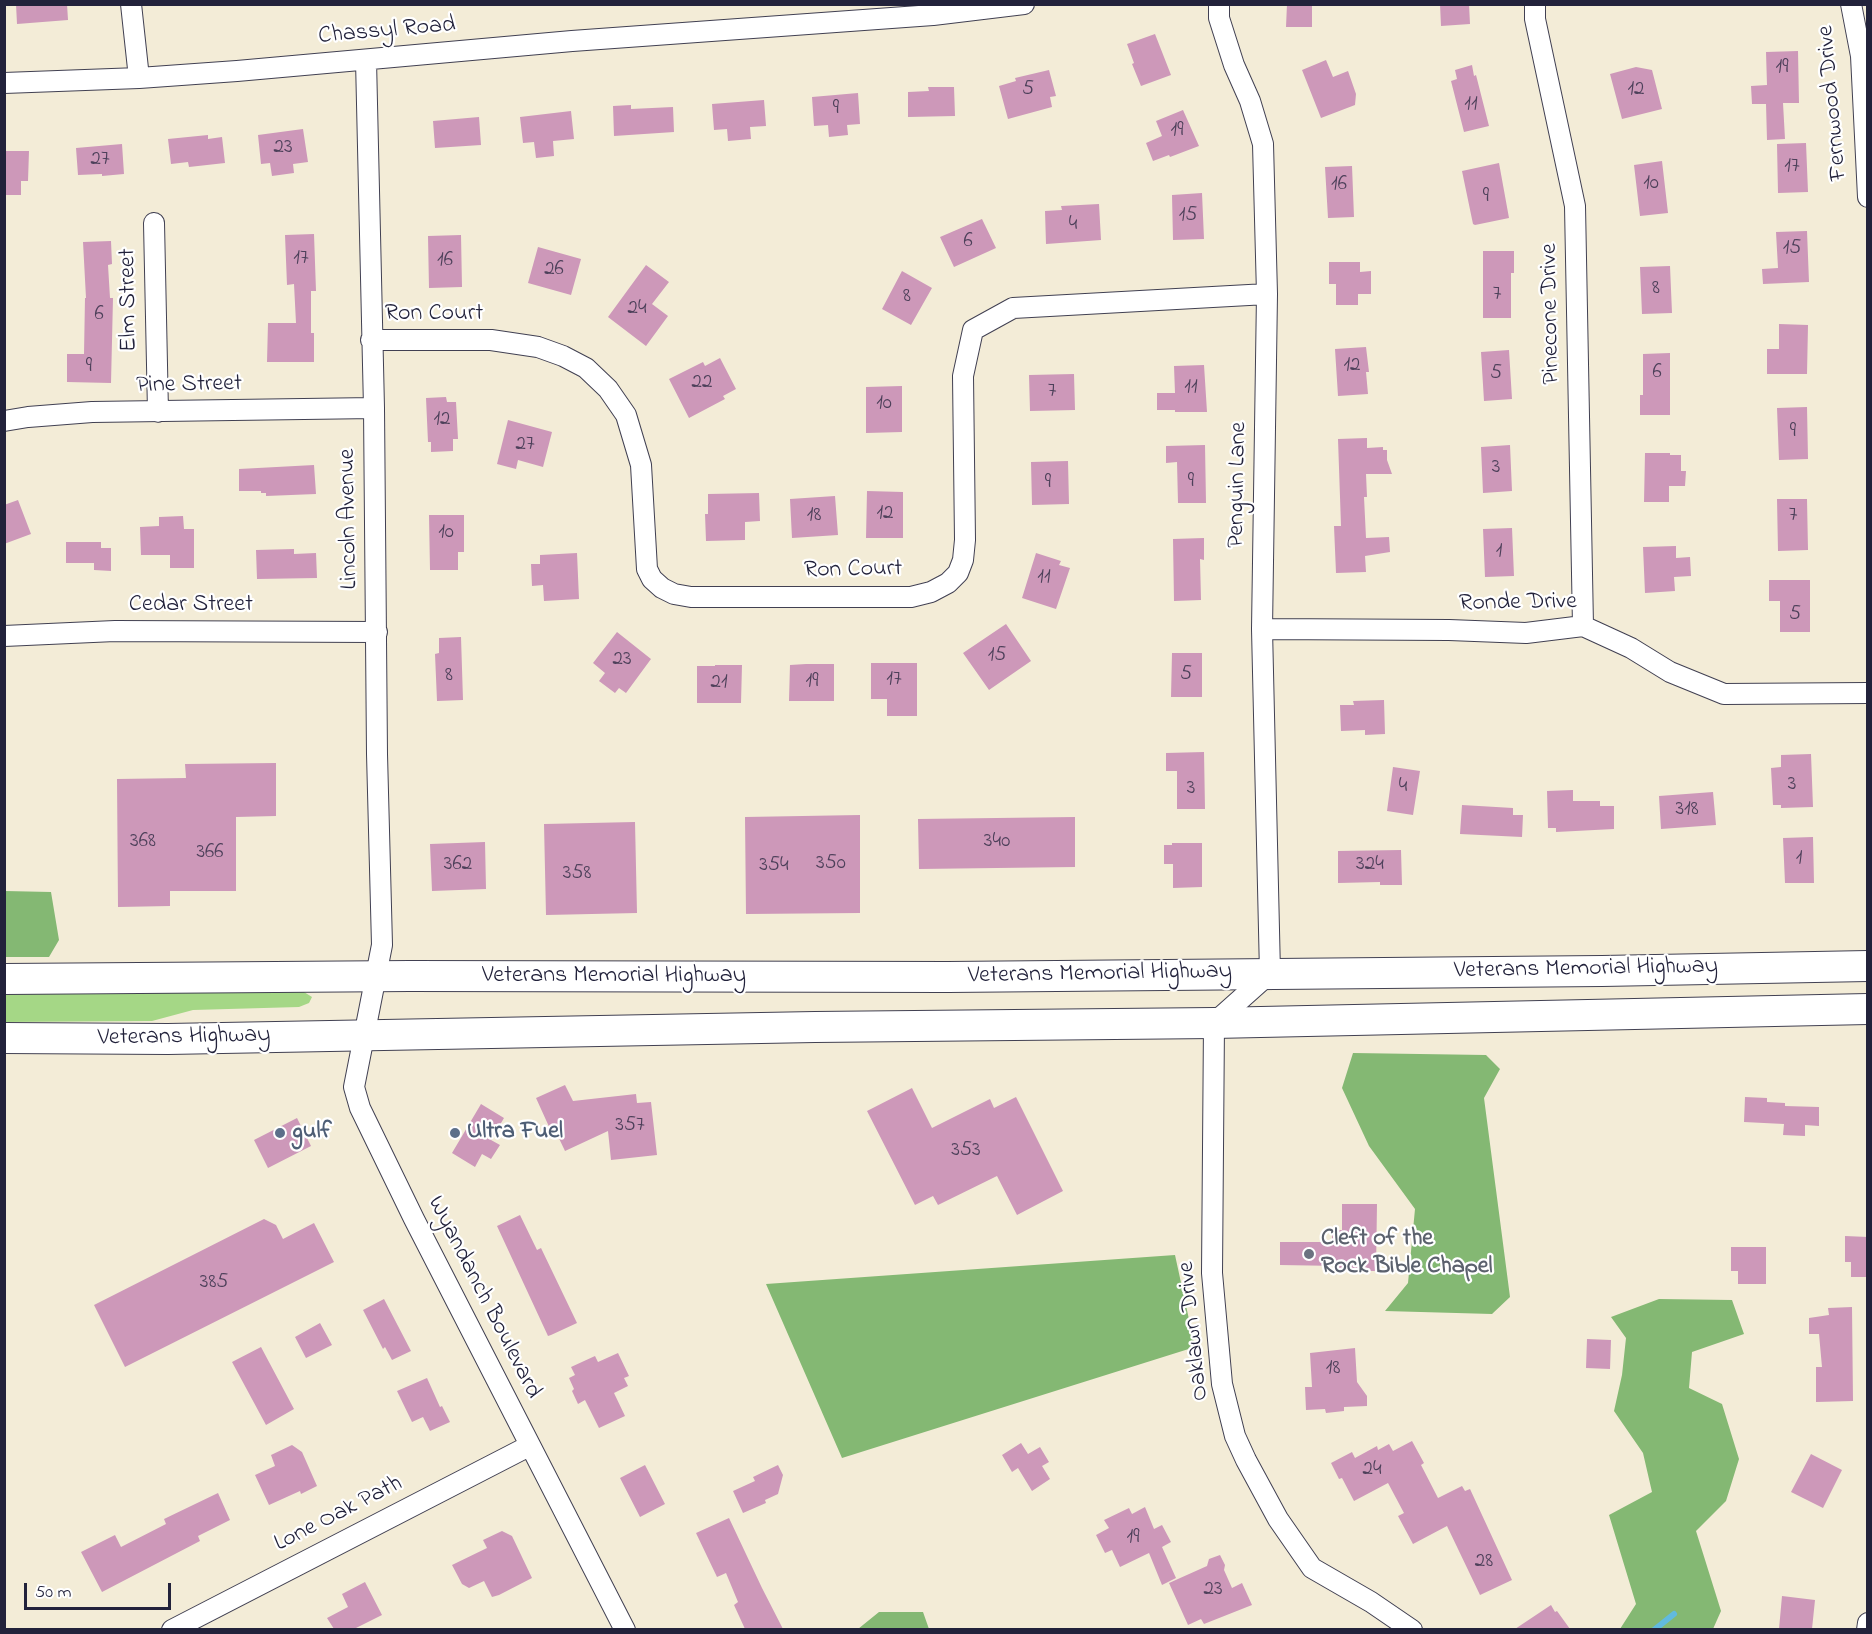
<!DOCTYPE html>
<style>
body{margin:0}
#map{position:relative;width:1872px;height:1634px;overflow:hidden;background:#f3ecd7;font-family:"Indie Flower",sans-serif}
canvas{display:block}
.frame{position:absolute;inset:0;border:6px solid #22223b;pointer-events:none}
.scale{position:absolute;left:24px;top:1583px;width:147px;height:27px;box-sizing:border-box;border:3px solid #22223b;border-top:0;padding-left:8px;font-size:18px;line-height:21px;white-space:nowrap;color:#22223b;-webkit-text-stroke:4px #fff;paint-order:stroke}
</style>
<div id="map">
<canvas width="1872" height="1634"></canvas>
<div class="frame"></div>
<div class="scale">50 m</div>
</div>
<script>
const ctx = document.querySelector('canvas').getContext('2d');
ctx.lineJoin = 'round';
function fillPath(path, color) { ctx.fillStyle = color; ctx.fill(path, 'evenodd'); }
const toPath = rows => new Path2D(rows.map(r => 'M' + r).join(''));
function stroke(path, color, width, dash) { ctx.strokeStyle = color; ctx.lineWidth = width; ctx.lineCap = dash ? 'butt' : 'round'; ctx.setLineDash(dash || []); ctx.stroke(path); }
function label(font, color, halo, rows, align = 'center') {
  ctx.font = font + ' "Indie Flower",sans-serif'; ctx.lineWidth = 4.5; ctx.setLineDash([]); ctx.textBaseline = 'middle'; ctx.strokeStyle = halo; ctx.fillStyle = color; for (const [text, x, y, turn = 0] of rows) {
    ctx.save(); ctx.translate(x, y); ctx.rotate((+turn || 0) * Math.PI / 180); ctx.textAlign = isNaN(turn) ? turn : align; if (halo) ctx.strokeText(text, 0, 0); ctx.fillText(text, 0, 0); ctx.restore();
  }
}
const green = toPath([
 [4,991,304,992,312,997,309,1003,299,1007,193,1010,152,1021,5,1022]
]);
const forest = toPath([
 [5,891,51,892,59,940,49,957,5,957],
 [1353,1053,1486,1055,1500,1069,1484,1098,1510,1297,1492,1314,1385,1311,1408,1283,1415,1209,1369,1146,1342,1088],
 [1175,1255,1195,1347,842,1458,766,1284],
 [1659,1299,1732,1300,1744,1334,1692,1352,1689,1388,1722,1404,1739,1459,1726,1501,1696,1531,1721,1611,1713,1629,1620,1629,1636,1604,1609,1515,1652,1492,1643,1453,1614,1411,1622,1375,1626,1338,1611,1317],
 [879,1612,923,1612,929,1629,858,1629]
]);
const stream = toPath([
 [1654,1630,1674,1614]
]);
const building = toPath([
 [16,4,67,4,68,20,17,24],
 [1287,4,1312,4,1312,27,1286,27],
 [1440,4,1469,4,1470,24,1441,26],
 [1155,34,1171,75,1141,86,1132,64,1134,63,1127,44],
 [1798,51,1799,103,1783,103,1785,139,1767,140,1766,104,1752,104,1751,86,1767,85,1766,52],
 [1326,60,1333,77,1348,71,1356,94,1355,105,1321,118,1302,70],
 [1472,65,1474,76,1476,75,1489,126,1464,132,1451,81,1457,79,1455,70],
 [1636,67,1652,70,1662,109,1622,119,1610,74],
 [1049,70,1056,96,1050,97,1052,107,1008,119,999,86,1016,81,1015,78],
 [928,87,954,87,955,116,908,117,908,92,929,91],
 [858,93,860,124,847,125,848,135,829,137,828,125,814,126,812,97],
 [764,100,766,126,750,127,751,139,728,141,727,129,714,130,712,104],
 [631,105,631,109,673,107,674,132,614,136,613,106],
 [1183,110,1199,146,1170,157,1169,155,1153,161,1146,143,1162,136,1156,121],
 [571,111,574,139,553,141,554,156,536,158,534,142,523,143,520,117],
 [479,117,481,145,435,148,433,121],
 [303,129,308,162,293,164,294,173,272,176,270,163,261,164,258,135],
 [208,135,208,139,222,137,225,163,189,167,188,162,171,164,168,139],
 [1806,143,1808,192,1778,193,1777,144],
 [122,144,124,174,102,176,102,174,78,175,76,148],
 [4,151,29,151,28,181,21,181,21,195,5,195],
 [1662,161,1668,213,1640,216,1634,165],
 [1499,163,1509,218,1475,225,1473,224,1462,171],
 [1352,166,1354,217,1328,218,1325,167],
 [1202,193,1204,239,1173,240,1172,195],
 [1099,204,1101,240,1046,244,1045,211,1062,210,1061,206],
 [982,219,996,248,954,267,940,237],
 [1807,231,1809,282,1763,284,1762,269,1778,268,1776,232],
 [314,234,316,291,311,291,311,333,314,333,314,362,267,362,268,323,296,323,294,284,287,285,285,235],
 [461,235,462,287,429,288,428,236],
 [111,241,112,264,108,265,110,298,113,298,111,383,67,382,67,354,84,354,85,298,86,298,83,242],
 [538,247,581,259,571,295,528,283],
 [1483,251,1514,251,1514,273,1511,273,1511,318,1483,318],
 [1329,262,1360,262,1360,272,1371,271,1371,294,1358,294,1358,305,1336,305,1336,284,1329,284],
 [646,265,669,282,652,304,668,316,646,346,608,317],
 [1670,266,1672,313,1642,314,1640,267],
 [902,271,932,288,911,325,882,309],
 [1779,324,1808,325,1807,374,1767,374,1767,349,1779,349],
 [1366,347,1369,372,1366,372,1368,394,1338,396,1335,349],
 [1509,350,1512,399,1484,401,1481,352],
 [1670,353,1670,415,1640,415,1640,395,1643,395,1643,354],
 [720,358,736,389,723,396,725,399,689,418,669,379,703,362,705,366],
 [1204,365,1207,412,1175,412,1175,410,1157,410,1157,393,1175,393,1174,366],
 [1074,374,1075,410,1030,411,1029,375],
 [902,386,902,432,866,433,866,387],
 [446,397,447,402,456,402,458,439,453,439,453,451,431,452,431,442,428,442,426,398],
 [1807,407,1808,459,1779,460,1777,408],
 [508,420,552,432,543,467,518,460,516,469,497,464],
 [1367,438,1367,448,1383,447,1383,450,1387,450,1387,460,1392,474,1366,474,1367,497,1364,497,1366,538,1389,537,1390,552,1365,556,1366,572,1336,573,1334,526,1341,526,1338,439],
 [1205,445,1206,503,1178,503,1177,462,1166,463,1166,446],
 [1510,445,1512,491,1483,493,1481,447],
 [1645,453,1670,453,1670,455,1681,455,1681,471,1686,471,1685,486,1669,486,1669,502,1644,502],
 [1068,461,1069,504,1032,505,1031,462],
 [314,465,316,494,266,496,266,493,261,493,261,491,239,491,239,469],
 [867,491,903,492,903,538,866,538],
 [759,493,760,521,745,522,745,540,706,541,705,514,708,514,708,494],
 [835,496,838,535,792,538,790,499],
 [1777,499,1807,499,1808,550,1778,551],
 [18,500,31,534,4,544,4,505],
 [429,515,464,515,464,552,458,552,458,570,430,570],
 [183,516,184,529,194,529,194,568,170,568,170,555,141,555,140,527,159,526,159,517],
 [1512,528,1514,576,1485,577,1483,529],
 [1204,538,1204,560,1200,559,1201,600,1174,601,1173,539],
 [66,542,101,542,101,548,111,548,111,571,94,570,94,563,66,563],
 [1676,546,1676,558,1690,557,1691,576,1674,577,1675,591,1645,593,1643,547],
 [294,549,294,554,316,553,317,578,257,579,256,550],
 [577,553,579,599,544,601,543,585,532,586,531,564,540,564,540,555],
 [1036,553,1061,561,1059,565,1070,568,1056,609,1022,598],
 [1769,580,1810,580,1810,632,1780,632,1780,601,1769,601],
 [1006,624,1031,661,989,690,963,653],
 [617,632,651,659,626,693,619,688,615,693,599,681,605,673,593,663],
 [461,637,463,700,437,701,435,654,439,653,439,638],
 [1172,653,1202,653,1202,697,1171,697],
 [871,663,917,663,917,716,887,716,887,699,871,699],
 [806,664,834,664,834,701,789,701,790,665],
 [715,665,742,665,741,703,697,703,697,666,715,666],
 [1384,700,1385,734,1365,735,1365,730,1341,731,1340,705,1354,705,1353,701],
 [1204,752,1205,809,1177,809,1177,771,1166,771,1166,753],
 [1811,754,1813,807,1781,808,1781,805,1773,805,1771,768,1781,767,1781,755],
 [276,763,276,816,236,817,236,891,170,891,170,906,118,907,117,779,186,778,185,764],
 [1393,767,1420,771,1413,815,1387,811],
 [1573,790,1573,801,1600,801,1600,806,1614,806,1614,829,1556,832,1556,828,1548,828,1547,791],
 [1713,792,1716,825,1661,829,1659,796],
 [1462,805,1513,808,1513,815,1523,815,1522,837,1460,834],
 [860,815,860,913,746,914,745,817],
 [1075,817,1075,867,919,869,918,819],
 [635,822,637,913,546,915,544,824],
 [1813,837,1814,883,1785,883,1783,838],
 [485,842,486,889,432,891,430,844],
 [1172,843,1202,843,1202,887,1173,888,1173,864,1164,864,1164,845,1172,845],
 [1401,850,1402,885,1380,885,1380,882,1338,883,1338,851],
 [565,1085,573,1101,636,1094,637,1103,651,1102,657,1155,611,1160,608,1131,565,1151,555,1130,551,1131,536,1098],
 [912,1088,932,1128,990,1099,994,1108,1016,1097,1063,1191,1017,1215,997,1176,938,1205,933,1196,915,1205,867,1111],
 [1745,1097,1767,1098,1767,1102,1785,1103,1785,1106,1819,1107,1819,1126,1805,1125,1805,1136,1783,1135,1784,1124,1744,1122],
 [481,1104,504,1118,491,1140,500,1145,491,1159,482,1154,475,1167,452,1153],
 [297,1118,311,1146,268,1168,254,1140],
 [1342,1204,1377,1204,1376,1271,1339,1271,1339,1266,1280,1265,1280,1242,1332,1242,1332,1230,1342,1230],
 [520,1215,537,1250,541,1248,577,1323,551,1335,548,1336,497,1226],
 [264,1219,276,1225,283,1239,314,1223,334,1262,125,1367,94,1305],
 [1845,1236,1868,1237,1868,1277,1851,1277,1851,1262,1845,1262],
 [1731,1247,1766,1247,1766,1284,1738,1284,1738,1271,1731,1271],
 [384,1299,411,1351,392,1360,385,1347,383,1349,363,1310],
 [1852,1307,1853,1401,1816,1402,1816,1367,1822,1367,1819,1334,1809,1334,1809,1318,1829,1315,1828,1308],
 [320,1323,332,1345,306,1358,295,1337],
 [1587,1339,1611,1340,1610,1369,1586,1368],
 [261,1347,294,1409,266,1425,232,1362],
 [1355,1348,1357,1382,1367,1396,1367,1406,1344,1407,1344,1411,1326,1413,1325,1409,1306,1410,1305,1387,1312,1387,1310,1353],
 [618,1353,629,1376,624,1378,628,1386,614,1393,625,1416,599,1428,585,1400,578,1404,572,1391,574,1389,569,1378,575,1375,571,1367,595,1356,598,1362],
 [427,1378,440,1407,442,1406,450,1422,430,1431,423,1417,412,1422,397,1391],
 [1412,1441,1424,1463,1421,1465,1438,1498,1462,1486,1465,1491,1470,1489,1512,1580,1480,1595,1447,1526,1413,1544,1398,1516,1404,1513,1388,1483,1354,1501,1342,1478,1339,1479,1331,1463,1352,1452,1355,1458,1377,1446,1378,1450,1389,1444,1393,1451],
 [1021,1443,1028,1454,1040,1447,1049,1462,1042,1466,1050,1479,1032,1491,1018,1468,1012,1472,1002,1455],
 [292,1445,302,1452,317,1486,301,1494,300,1491,269,1505,255,1475,275,1466,271,1455],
 [1811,1454,1842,1470,1823,1508,1791,1492],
 [645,1465,665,1504,640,1517,620,1478],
 [778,1465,783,1475,778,1494,765,1500,766,1503,743,1513,733,1491,755,1481,753,1477],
 [218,1493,230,1520,198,1536,200,1541,102,1592,81,1552,115,1535,121,1547,166,1524,164,1519],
 [1145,1507,1154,1529,1162,1525,1171,1542,1162,1547,1176,1578,1162,1585,1149,1553,1120,1567,1112,1550,1105,1553,1096,1535,1109,1528,1104,1520,1129,1508,1132,1514],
 [729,1518,762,1588,783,1629,745,1629,734,1605,738,1602,726,1573,717,1577,696,1533],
 [502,1531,512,1536,532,1578,499,1595,492,1597,484,1581,469,1588,462,1584,452,1565,487,1548,483,1540],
 [1220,1555,1225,1565,1224,1570,1232,1588,1242,1583,1252,1605,1204,1624,1201,1619,1188,1625,1169,1583,1207,1566,1209,1559],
 [365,1582,382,1615,354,1629,334,1629,327,1618,348,1607,342,1594],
 [1782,1596,1815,1600,1812,1629,1779,1629],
 [1551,1605,1555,1612,1557,1611,1570,1629,1515,1629]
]);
const minor = toPath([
 [131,4,139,78],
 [1219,4,1219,18,1234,65,1250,101,1263,144,1267,294,1262,629,1270,973,1214,1023,1212,1273,1222,1384,1235,1436,1246,1460,1278,1519,1312,1568,1371,1602,1412,1630],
 [1535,4,1535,19,1575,206,1583,626],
 [1851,4,1861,56,1868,197],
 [366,60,374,408,377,754,382,945,354,1087,360,1108,414,1219,625,1630],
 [4,83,139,78,237,71,572,41,933,15,1024,4],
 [154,223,158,412],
 [371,340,491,340,538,347,563,356,586,368,608,389,626,415,641,465,647,569,652,579,662,588,674,594,691,597,911,597,931,592,948,583,958,573,963,560,965,540,963,376,973,330,1013,308,1267,294],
 [4,421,28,417,92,412,374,408],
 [1262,629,1449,630,1526,633,1583,626,1631,648,1670,672,1724,694,1868,693],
 [4,636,115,631,377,632],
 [172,1630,529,1446],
 [1867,1630,1868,1623]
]);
const primary = toPath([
 [4,979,410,976,948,977,1602,971,1868,966],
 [4,1038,168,1039,815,1027,1214,1023,1868,1009]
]);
const markers = [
 [280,1133,6,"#5c6f8a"],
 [455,1133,6,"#5c6f8a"],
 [1309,1254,6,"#6b7280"]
];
const numberNames = [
 ["19",1782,69],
 ["5",1028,91],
 ["12",1636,91],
 ["11",1471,106],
 ["9",836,110],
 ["19",1177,132],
 ["23",283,149],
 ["27",100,161],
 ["17",1792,168],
 ["10",1651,185],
 ["16",1339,186],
 ["9",1486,198],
 ["15",1188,217],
 ["4",1073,226],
 ["6",968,243],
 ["15",1792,250],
 ["17",301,260],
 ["16",445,262],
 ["26",554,271],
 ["8",1656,290],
 ["7",1497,296],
 ["8",907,298],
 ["24",637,310],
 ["6",99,316],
 ["12",1352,367],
 ["9",89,368],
 ["6",1657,374],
 ["5",1496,375],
 ["22",702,384],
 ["11",1191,389],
 ["7",1052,393],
 ["10",884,405],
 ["12",442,421],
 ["9",1793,433],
 ["27",525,446],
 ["3",1496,469],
 ["9",1191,483],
 ["9",1048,484],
 ["12",885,515],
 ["18",814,517],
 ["7",1793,517],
 ["10",446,534],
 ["1",1499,553],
 ["11",1044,579],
 ["5",1795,616],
 ["15",997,657],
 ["23",622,661],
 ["5",1186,676],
 ["8",449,677],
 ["17",894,681],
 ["19",812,683],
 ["21",719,684],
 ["3",1792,786],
 ["4",1403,788],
 ["3",1191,790],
 ["318",1687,811],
 ["368",143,843],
 ["340",997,843],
 ["366",210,854],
 ["1",1799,860],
 ["350",831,865],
 ["362",458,866],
 ["324",1370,866],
 ["354",774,867],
 ["358",577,875],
 ["357",630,1127],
 ["353",966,1152],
 ["385",214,1284],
 ["18",1333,1370],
 ["24",1372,1471],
 ["19",1133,1539],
 ["28",1484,1563],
 ["23",1213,1591]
];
const streetNames = [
 ["Chassyl Road",387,32,-5],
 ["Fernwood Drive",1834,103,-95],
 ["Elm Street",130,300,-91],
 ["Pinecone Drive",1552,314,-91],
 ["Ron Court",434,315],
 ["Pine Street",189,386,-1],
 ["Penguin Lane",1239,485,-89],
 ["Lincoln Avenue",350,519,-91],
 ["Ron Court",853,571,-1],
 ["Ronde Drive",1518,604,-1],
 ["Cedar Street",191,606],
 ["Veterans Memorial Highway",1586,970,-1],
 ["Veterans Memorial Highway",1100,975,-1],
 ["Veterans Memorial Highway",614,977],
 ["Veterans Highway",184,1038,-1],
 ["Wyandanch Boulevard",483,1298,63],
 ["Oaklawn Drive",1195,1331,-96],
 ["Lone Oak Path",339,1515,-27]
];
const serviceNames = [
 ["gulf",292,1133],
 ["Ultra Fuel",467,1133]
];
const worshipNames = [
 ["Cleft of the",1321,1240],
 ["Rock Bible Chapel",1321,1268]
];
fillPath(green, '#a5d786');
fillPath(forest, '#84b873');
stroke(stream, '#61bade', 6);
fillPath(building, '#cd98b9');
stroke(minor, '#414052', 22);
stroke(primary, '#414052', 32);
stroke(minor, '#fff', 20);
stroke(primary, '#fff', 30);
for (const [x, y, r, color] of markers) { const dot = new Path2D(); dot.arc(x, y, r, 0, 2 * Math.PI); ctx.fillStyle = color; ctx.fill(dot); stroke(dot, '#fff', 2); }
label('21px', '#4d405a', null, numberNames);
label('24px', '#22223b', '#fff', streetNames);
label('bold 24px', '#4e5e75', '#fff', serviceNames, 'left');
label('bold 24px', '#5b616d', '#fff', worshipNames, 'left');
</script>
